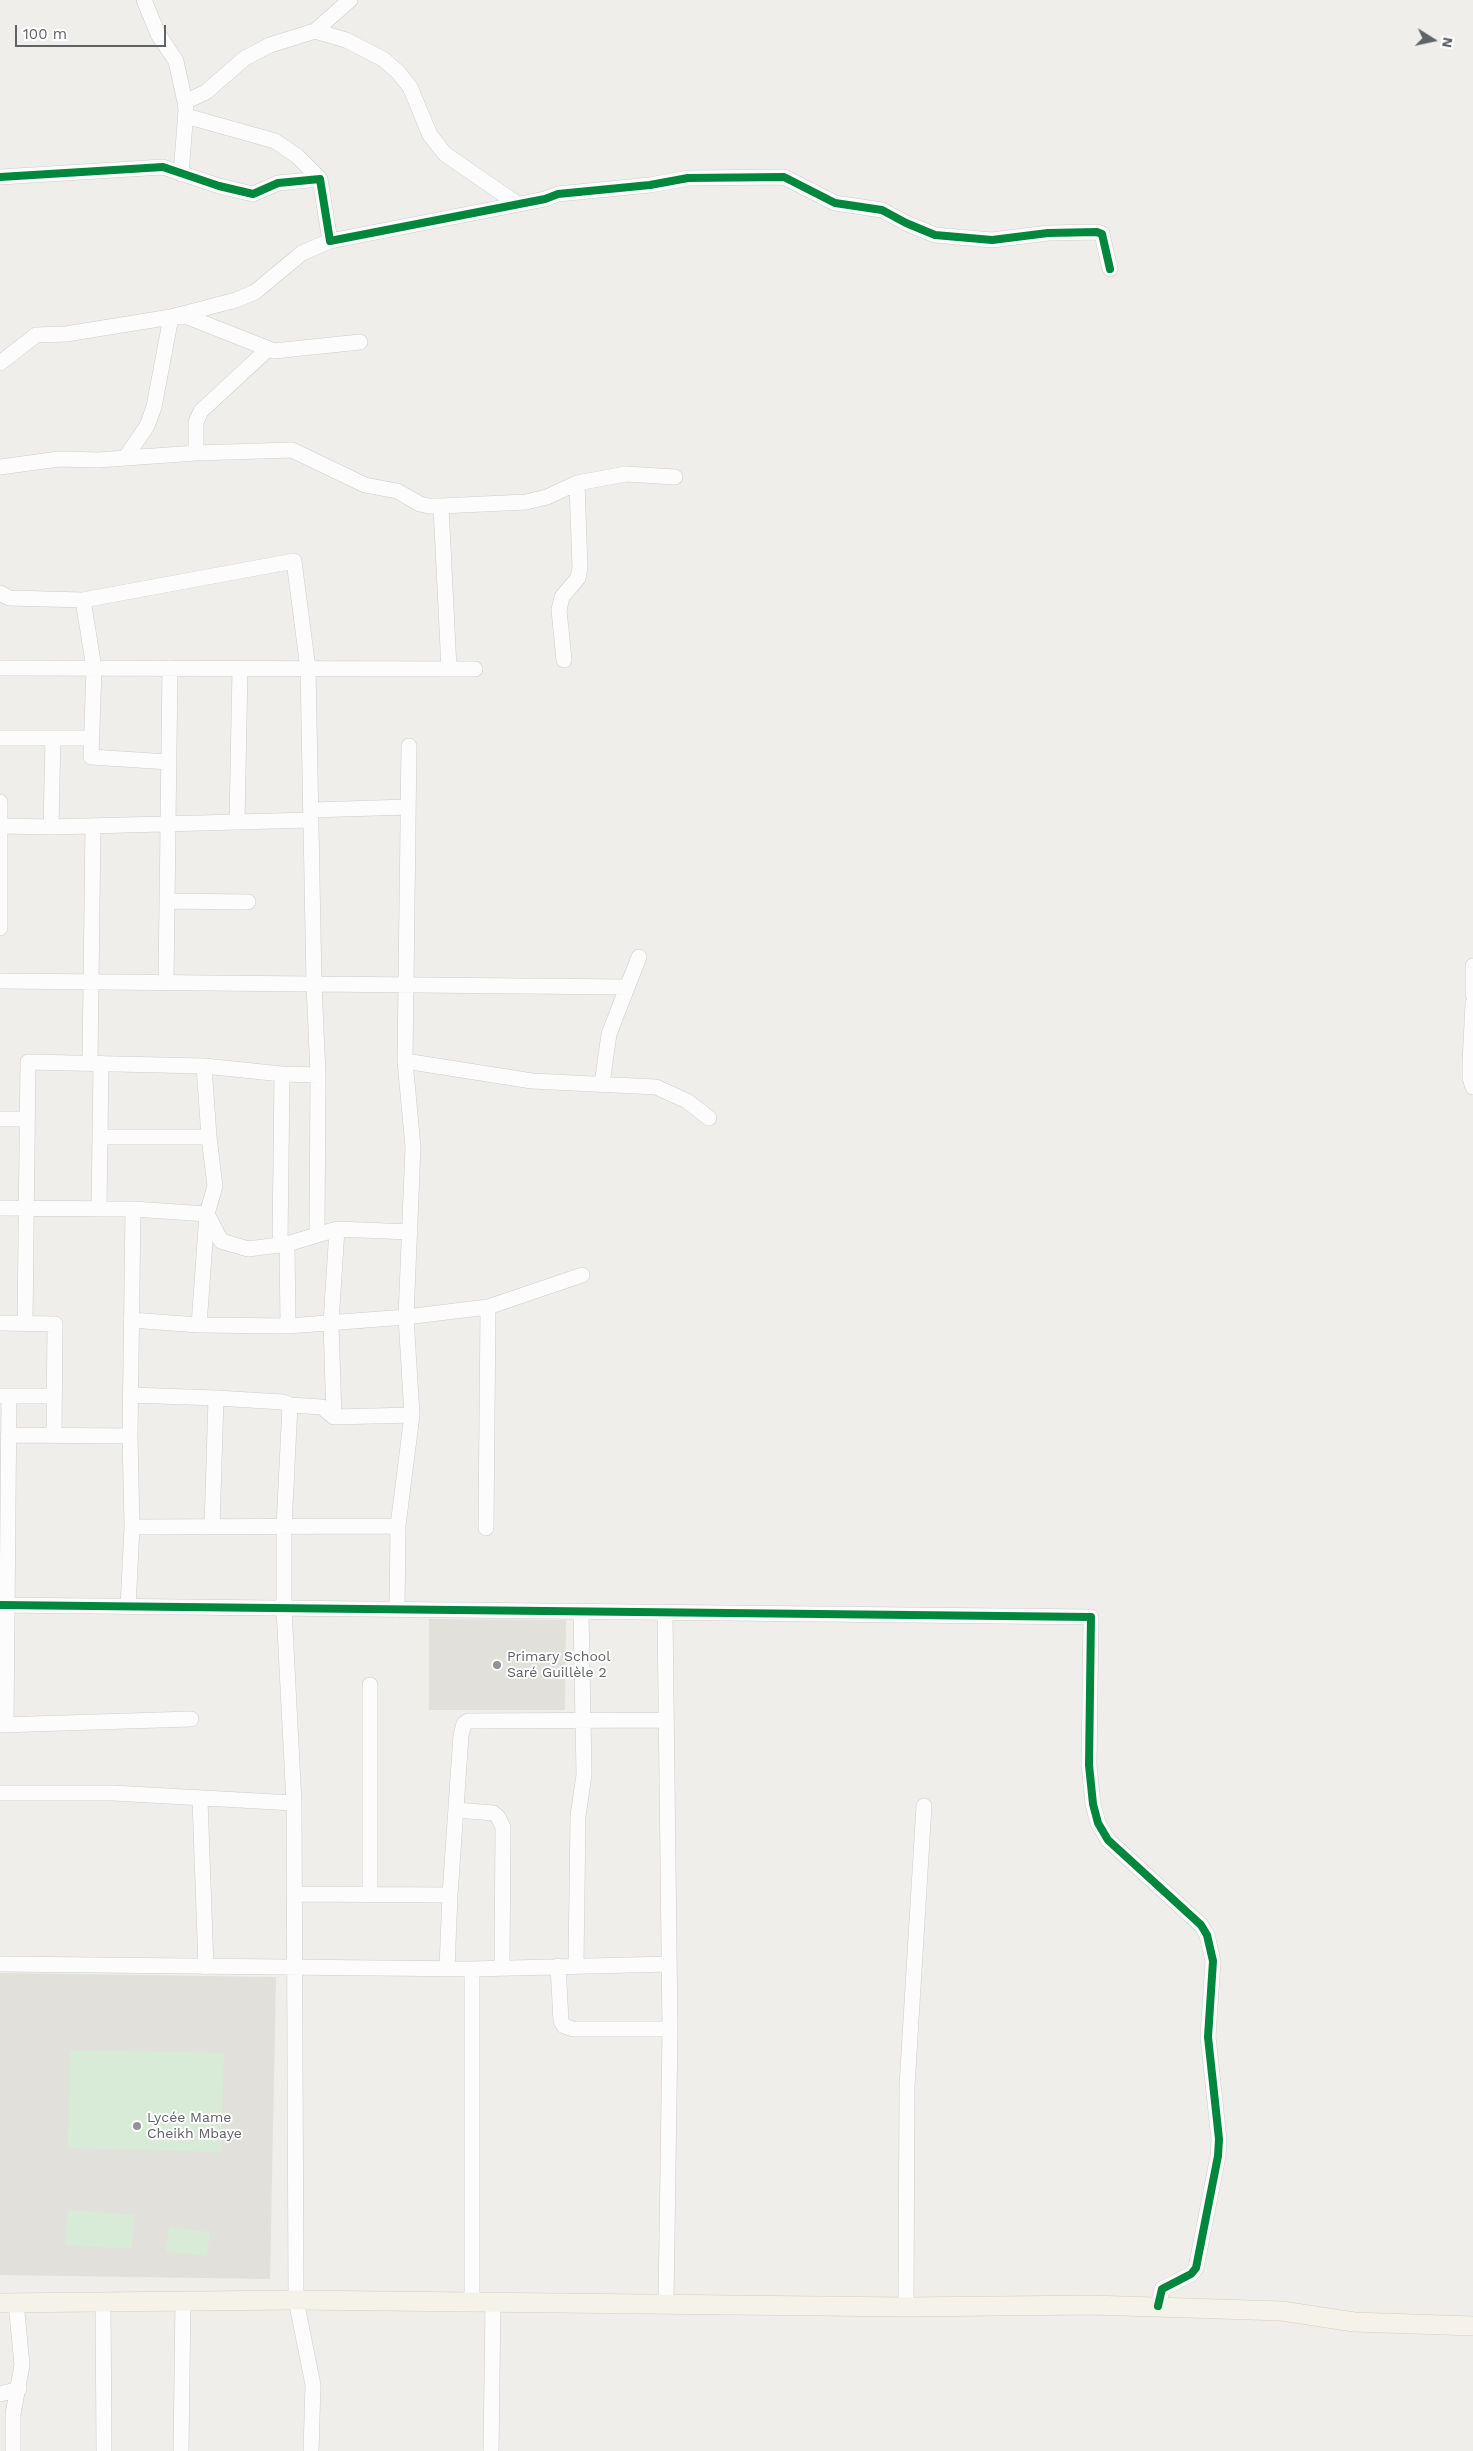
<!DOCTYPE html>
<meta charset="utf-8">
<style>
body{margin:0}
#map{position:relative;width:1473px;height:2451px;overflow:hidden;background:#efeeea;font-family:"Work Sans",sans-serif}
canvas{display:block}
.north{position:absolute;left:1408px;top:15px;width:50px;height:50px;-webkit-text-stroke:4px #fff;paint-order:stroke;rotate:100deg;font-size:14px;font-weight:700;line-height:20px;text-align:center;color:#5f6368}
.north::after{content:'';display:block;margin:auto;width:18px;height:22px;background:#5f6368;clip-path:polygon(50% 0,100% 100%,50% 72%,0 100%)}
.scale{position:absolute;left:15px;top:25px;width:151px;height:22px;box-sizing:border-box;border:2px solid #5f6368;border-top:0;padding-left:6px;font-size:15px;line-height:18px;white-space:nowrap;color:#5f6368;-webkit-text-stroke:4px #fff;paint-order:stroke}
</style>
<div id="map">
<canvas width="1473" height="2451"></canvas>
<div class="north">N</div>
<div class="scale">100 m</div>
</div>
<script>
const ctx = document.querySelector('canvas').getContext('2d');
ctx.lineJoin = 'round';
function fillPath(path, color) { ctx.fillStyle = color; ctx.fill(path, 'evenodd'); }
const toPath = rows => new Path2D(rows.map(r => 'M' + r).join(''));
function stroke(path, color, width, dash) { ctx.strokeStyle = color; ctx.lineWidth = width; ctx.lineCap = dash ? 'butt' : 'round'; ctx.setLineDash(dash || []); ctx.stroke(path); }
function label(font, color, halo, rows, align = 'center') {
  ctx.font = font + ' "Work Sans",sans-serif'; ctx.lineWidth = 4; ctx.setLineDash([]); ctx.textBaseline = 'middle'; ctx.strokeStyle = halo; ctx.fillStyle = color; for (const [text, x, y, turn = 0] of rows) {
    ctx.save(); ctx.translate(x, y); ctx.rotate((+turn || 0) * Math.PI / 180); ctx.textAlign = isNaN(turn) ? turn : align; if (halo) ctx.strokeText(text, 0, 0); ctx.fillText(text, 0, 0); ctx.restore();
  }
}
const education = toPath([
 [429,1619,566,1620,565,1710,429,1710],
 [0,1973,276,1977,270,2279,0,2275]
]);
const green = toPath([
 [70,2050,224,2053,221,2152,68,2148],
 [68,2210,134,2215,132,2249,65,2245],
 [169,2227,210,2232,207,2256,166,2252]
]);
const minor = toPath([
 [144,0,158,34,176,61,185,102,186,110,181,174],
 [315,31,346,40,383,59,398,72,410,87,430,135,445,154,516,203],
 [185,102,206,92,245,58,270,45,315,31,350,0],
 [186,116,275,141,297,156,320,179],
 [0,177,163,167,219,186,253,194,278,183,320,179,330,241,545,199,558,194,650,185,688,178,784,177,835,203,882,210,906,223,935,235,992,240,1048,233,1097,232,1102,234,1110,269],
 [0,363,36,335,66,334,171,317,188,317,274,351,360,342],
 [196,453,196,422,201,411,267,350],
 [125,458,147,426,154,407,171,317,236,300,255,292,302,253,330,241],
 [0,467,59,459,98,460,196,453,292,450,365,485,397,491,420,504,429,506,441,506],
 [0,593,9,598,83,600,294,561,308,669,314,984,318,1075,317,1233],
 [83,600,94,668,91,757,169,762],
 [564,660,559,610,562,597,578,578,580,568,577,483],
 [0,668,475,669],
 [449,669,441,506,526,502,547,497,577,483,626,474,675,477],
 [0,738,91,738],
 [0,802,0,928],
 [311,810,408,807],
 [237,822,240,669],
 [1,826,51,827,311,820],
 [51,827,53,738],
 [167,901,248,902],
 [1473,966,1473,994],
 [0,981,627,987],
 [166,982,170,668],
 [1473,1003,1470,1063,1470,1078,1473,1087],
 [405,1061,532,1081,656,1087,687,1101,709,1118],
 [90,1063,93,826],
 [602,1084,609,1034,639,957],
 [0,1119,27,1119],
 [100,1137,209,1137],
 [0,1208,133,1209,207,1214,221,1241,248,1249,287,1244,337,1229,410,1232],
 [99,1209,101,1063],
 [287,1244,288,1326],
 [280,1245,282,1074],
 [131,1320,199,1325,288,1326,406,1317,488,1307,582,1275],
 [0,1323,55,1324,54,1435],
 [25,1323,28,1062,204,1066,282,1074,318,1075],
 [199,1325,207,1214,215,1186,209,1137,204,1066],
 [131,1395,216,1398,283,1402,290,1405,284,1527,284,1609,294,1803,296,2300,313,2385,311,2451],
 [0,1396,54,1396],
 [290,1405,322,1407,334,1417,412,1415],
 [334,1417,331,1323,337,1229],
 [8,1435,130,1436],
 [132,1527,398,1526],
 [212,1527,216,1398],
 [486,1528,488,1307],
 [0,1605,1091,1617,1089,1765,1093,1804,1098,1823,1108,1840,1201,1925,1207,1935,1213,1961,1208,2037,1219,2139,1218,2156,1196,2268,1191,2274,1162,2289,1158,2306],
 [128,1607,132,1527,130,1436,133,1209],
 [397,1610,398,1526,412,1415,406,1317,413,1147,405,1061,409,746],
 [665,1613,670,2029,666,2304],
 [6,1724,9,1396],
 [0,1725,191,1719],
 [0,1793,113,1793,294,1803],
 [200,1799,206,1967],
 [456,1810,493,1813,498,1817,503,1827,502,1968],
 [294,1894,450,1895],
 [370,1894,370,1685],
 [0,1964,472,1969,669,1964],
 [576,1965,578,1816,584,1775,581,1612],
 [558,1966,561,2021,564,2026,573,2029,670,2029],
 [447,1968,450,1895,461,1735,464,1724,468,1721,666,1720],
 [472,1969,472,2303],
 [103,2301,104,2451],
 [906,2307,907,2086,924,1806],
 [0,2394,19,2389],
 [13,2451,13,2414,22,2365,16,2303],
 [181,2451,183,2300],
 [491,2451,493,2303]
]);
const major = toPath([
 [0,2303,296,2300,906,2307,1091,2305,1282,2311,1354,2322,1473,2326]
]);
const cycleway = toPath([
 [0,177,163,167,219,186,253,194,278,183,320,179,330,241,545,199,558,194,650,185,688,178,784,177,835,203,882,210,906,223,935,235,992,240,1048,233,1097,232,1102,234,1110,269],
 [0,1605,1091,1617,1089,1765,1093,1804,1098,1823,1108,1840,1201,1925,1207,1935,1213,1961,1208,2037,1219,2139,1218,2156,1196,2268,1191,2274,1162,2289,1158,2306]
]);
const markers = [
 [497,1665,5,"#919496"],
 [137,2126,5,"#919496"]
];
const poiNames = [
 ["Primary School",507,1657],
 ["Saré Guillèle 2",507,1673],
 ["Lycée Mame",147,2118],
 ["Cheikh Mbaye",147,2134]
];
fillPath(education, '#e2e0da');
fillPath(green, '#d8ebd6');
stroke(minor, '#cbcccc', 16);
stroke(major, '#d7ceb8', 20);
stroke(minor, '#fdfcfc', 15);
stroke(major, '#f4f2e9', 19);
stroke(cycleway, '#00873e', 8);
for (const [x, y, r, color] of markers) { const dot = new Path2D(); dot.arc(x, y, r, 0, 2 * Math.PI); ctx.fillStyle = color; ctx.fill(dot); stroke(dot, '#fff', 2); }
label('14px', '#5f6368', '#fff', poiNames, 'left');
</script>
